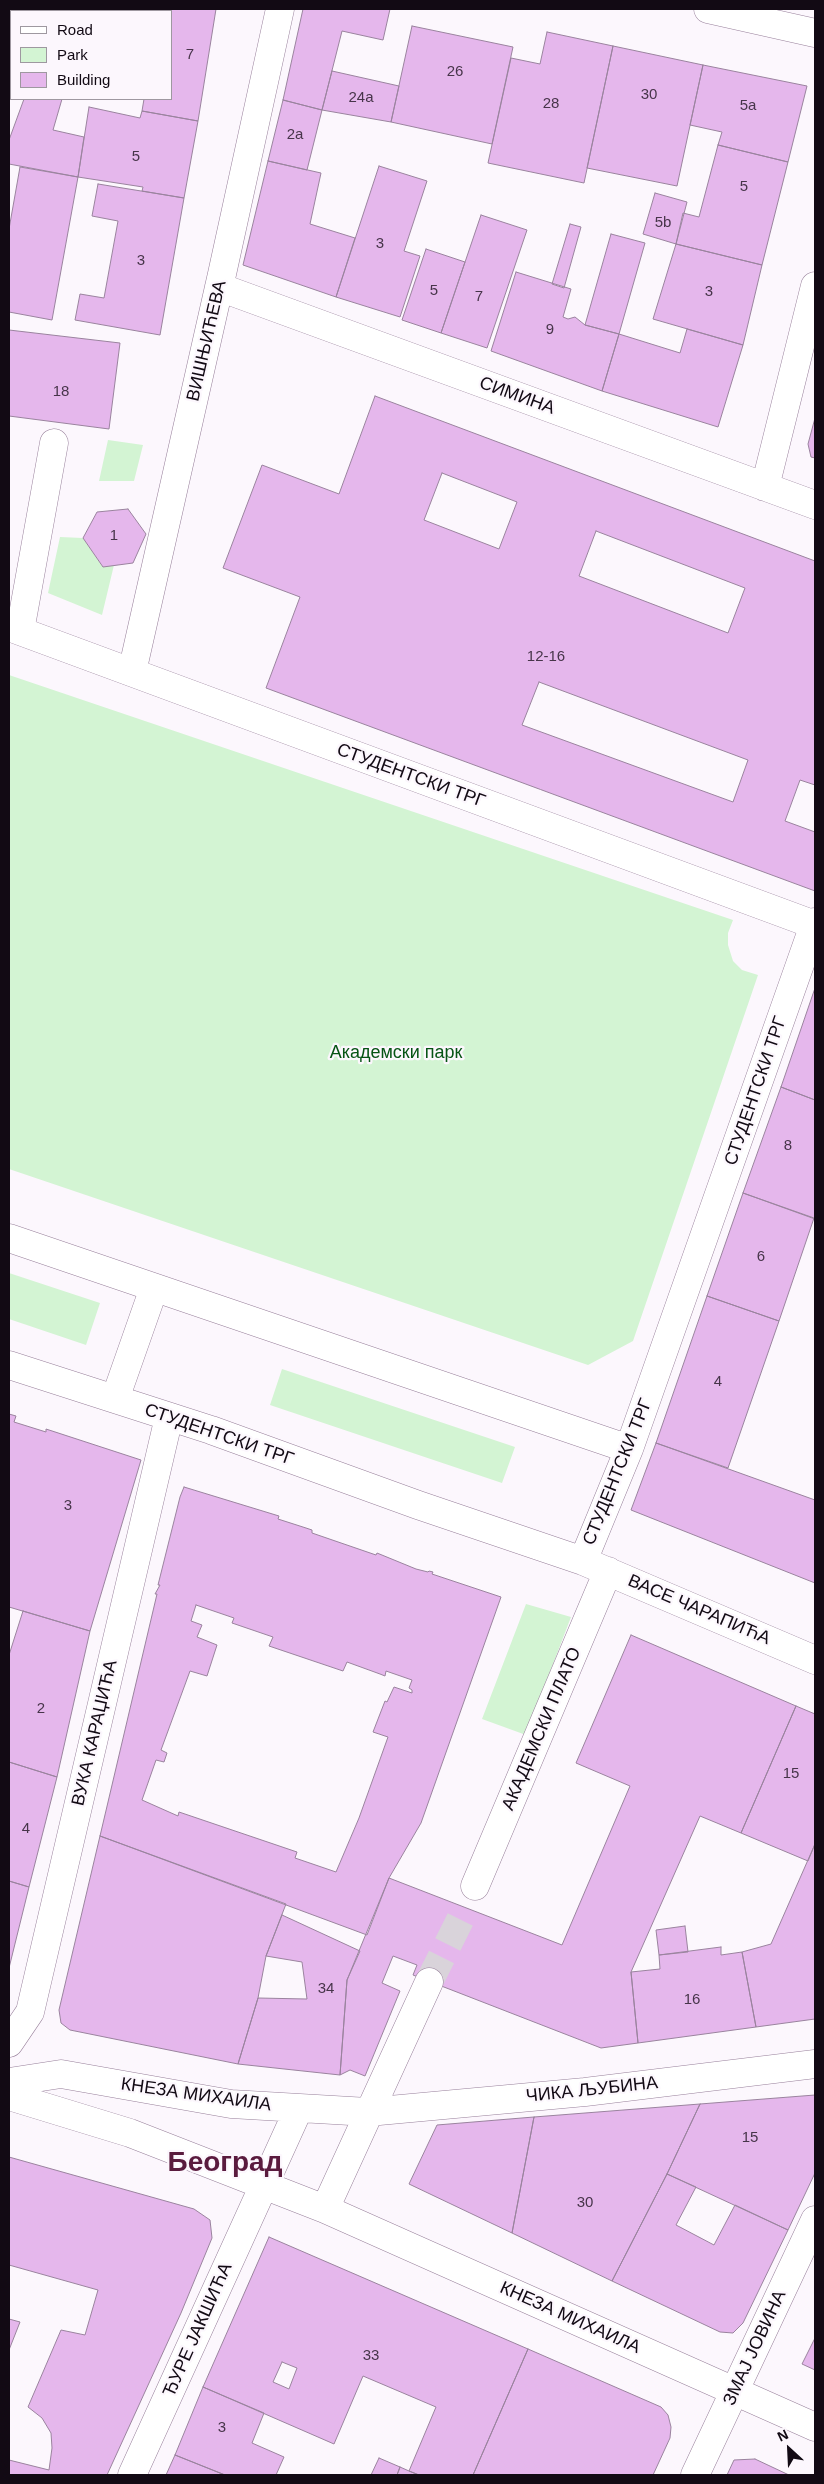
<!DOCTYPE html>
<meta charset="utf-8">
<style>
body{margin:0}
#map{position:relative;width:824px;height:2484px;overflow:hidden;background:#fcf7fd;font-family:Arial,sans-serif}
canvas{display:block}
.frame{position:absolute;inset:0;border:10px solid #120a14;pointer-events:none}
.legend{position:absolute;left:10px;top:10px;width:162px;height:90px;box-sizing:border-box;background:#fcf7fd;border:1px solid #9e98a0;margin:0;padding:6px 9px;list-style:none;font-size:15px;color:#120a14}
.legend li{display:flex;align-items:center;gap:10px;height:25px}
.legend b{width:25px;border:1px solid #9e98a0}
.north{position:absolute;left:764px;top:2424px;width:50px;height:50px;-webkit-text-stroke:4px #fcf7fd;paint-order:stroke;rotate:335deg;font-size:14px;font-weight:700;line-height:20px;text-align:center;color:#120a14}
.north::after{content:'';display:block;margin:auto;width:18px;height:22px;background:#120a14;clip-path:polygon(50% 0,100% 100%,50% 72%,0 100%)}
</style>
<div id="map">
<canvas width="824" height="2484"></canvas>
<div class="frame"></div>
<ul class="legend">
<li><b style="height:6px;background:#fff"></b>Road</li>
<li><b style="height:14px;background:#d3f4d3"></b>Park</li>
<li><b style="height:14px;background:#e5b7ec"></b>Building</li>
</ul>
<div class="north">N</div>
</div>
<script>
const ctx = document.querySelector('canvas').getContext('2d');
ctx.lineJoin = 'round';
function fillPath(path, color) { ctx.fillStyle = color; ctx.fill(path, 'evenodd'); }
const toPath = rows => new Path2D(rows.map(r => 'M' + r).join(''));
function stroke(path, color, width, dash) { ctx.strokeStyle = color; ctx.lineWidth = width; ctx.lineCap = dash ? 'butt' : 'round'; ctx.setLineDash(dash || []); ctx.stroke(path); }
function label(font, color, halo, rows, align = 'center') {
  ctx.font = font + ' Arial,sans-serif'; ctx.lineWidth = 4.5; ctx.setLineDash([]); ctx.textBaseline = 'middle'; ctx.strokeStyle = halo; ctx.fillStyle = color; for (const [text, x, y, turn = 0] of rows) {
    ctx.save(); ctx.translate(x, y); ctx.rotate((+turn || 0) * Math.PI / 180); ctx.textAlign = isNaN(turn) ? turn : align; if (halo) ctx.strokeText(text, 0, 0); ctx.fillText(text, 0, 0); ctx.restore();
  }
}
const green = toPath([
 [108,440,143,445,134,481,99,481],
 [60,537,83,538,102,566,114,565,102,615,48,593],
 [9,675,733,920,728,933,728,945,733,961,742,970,758,975,633,1341,588,1365,9,1169],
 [9,1273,100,1303,86,1345,9,1319],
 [282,1369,515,1447,502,1483,270,1405],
 [526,1604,571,1617,526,1735,482,1719]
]);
const building = toPath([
 [37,9,120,9,119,11,37,11,37,9],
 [120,9,156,9,155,11,119,11,120,9],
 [156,9,216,9,198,121,142,111,144,99,171,99,171,11,155,11,156,9],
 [303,9,390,9,383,40,342,31,322,110,283,100,303,9],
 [412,26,513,47,492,144,391,122,412,26],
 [547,32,613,46,584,183,488,163,511,58,540,64,547,32],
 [613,46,703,65,677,186,587,168,613,46],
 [703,65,807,86,788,162,718,145,722,132,690,125,703,65],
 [332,71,399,86,391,122,322,110,332,71],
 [24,99,62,99,53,130,84,137,78,177,9,164,9,140,24,99],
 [283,100,322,110,307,170,268,161,283,100],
 [89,107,140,118,142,111,198,121,184,198,142,191,143,187,78,177,89,107],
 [718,145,788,162,762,265,676,244,683,213,699,217,718,145],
 [268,161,321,173,310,224,355,238,336,297,243,265,268,161],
 [379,166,427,181,404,251,420,256,400,317,336,297,379,166],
 [20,167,78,177,52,320,9,312,9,229,20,167],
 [98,184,184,198,160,335,75,320,80,294,104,298,118,221,92,216,98,184],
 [655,193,687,202,676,244,643,234,655,193],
 [481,215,527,230,487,348,441,333,481,215],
 [570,224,581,227,564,288,552,284,570,224],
 [611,234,645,243,619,334,585,325,611,234],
 [676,244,762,265,743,345,653,319,676,244],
 [426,249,465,262,441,333,402,320,426,249],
 [516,272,571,289,563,317,568,319,575,317,585,325,619,334,602,391,491,351,516,272],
 [687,329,743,345,718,427,602,391,619,334,680,353,687,329],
 [9,330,120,343,109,429,9,416,9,330],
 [375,396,815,561,815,785,800,780,785,821,815,832,815,891,266,688,300,597,223,568,262,465,339,494,375,396],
 [442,473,517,502,499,549,424,520,442,473],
 [596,531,745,588,728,633,579,576,596,531],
 [539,682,748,760,733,802,522,725,539,682],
 [815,418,815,458,811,457,808,444,815,418],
 [128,509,146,534,133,563,103,567,83,538,97,512,128,509],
 [815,988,815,1100,781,1087,815,988],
 [781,1087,815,1100,815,1219,743,1193,781,1087],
 [743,1193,814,1218,779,1321,707,1296,743,1193],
 [707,1296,779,1321,728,1468,656,1443,707,1296],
 [9,1414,16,1416,14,1422,46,1432,46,1429,141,1460,90,1631,9,1607,9,1414],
 [656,1443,815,1500,815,1583,631,1510,656,1443],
 [184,1487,279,1516,278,1519,306,1528,312,1530,312,1533,376,1555,377,1553,416,1569,428,1572,429,1571,433,1572,432,1574,501,1597,421,1823,389,1878,367,1935,100,1836,157,1594,155,1594,160,1585,158,1585,180,1497,184,1487],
 [196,1605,234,1618,232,1623,273,1637,269,1646,343,1671,347,1662,380,1674,385,1676,386,1671,412,1680,409,1688,412,1690,412,1693,394,1687,387,1702,385,1701,373,1732,388,1737,359,1818,336,1872,295,1858,297,1852,179,1812,178,1816,142,1800,156,1760,164,1762,167,1753,161,1750,190,1671,207,1676,217,1645,197,1637,202,1625,191,1621,196,1605],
 [23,1611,90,1631,57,1777,9,1762,9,1655,23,1611],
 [631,1635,796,1706,741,1833,700,1816,631,1972,638,2043,601,2048,413,1975,417,1965,393,1956,382,1983,400,1991,365,2076,350,2070,340,2075,347,1980,389,1878,562,1945,630,1786,576,1763,631,1635],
 [796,1706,815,1714,815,1844,808,1861,741,1833,796,1706],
 [9,1762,57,1777,29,1887,9,1881,9,1762],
 [100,1836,286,1904,266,1956,258,1998,238,2064,70,2030,61,2023,59,2010,100,1836],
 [815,1844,815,2019,756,2027,742,1952,771,1944,815,1844],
 [9,1881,29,1887,9,1968,9,1881],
 [282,1915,360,1951,347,1980,340,2075,238,2064,258,1998,307,1999,302,1962,266,1956,282,1915],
 [685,1926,688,1952,659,1955,656,1930,685,1926],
 [721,1947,721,1955,742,1952,756,2027,638,2043,631,1972,660,1969,659,1955,721,1947],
 [815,2095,815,2173,788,2230,667,2174,700,2104,815,2095],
 [700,2104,667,2174,612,2281,512,2233,534,2117,700,2104],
 [534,2117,512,2233,409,2184,437,2125,534,2117],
 [9,2157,194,2209,210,2220,212,2238,181,2313,107,2475,9,2475,9,2460,49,2470,52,2448,51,2433,42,2418,28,2407,61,2330,85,2335,98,2290,9,2265,9,2157],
 [667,2174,696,2187,676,2225,714,2245,735,2205,788,2230,743,2323,733,2333,720,2332,612,2281,667,2174],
 [269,2237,528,2349,473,2475,419,2475,409,2471,436,2407,363,2376,334,2444,203,2387,269,2237],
 [282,2362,297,2368,289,2389,273,2382,282,2362],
 [9,2319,20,2322,9,2350,9,2319],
 [815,2338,815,2370,802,2364,815,2338],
 [528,2349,661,2407,668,2415,671,2427,670,2438,653,2475,473,2475,528,2349],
 [203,2387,264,2413,252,2443,284,2457,276,2475,225,2475,175,2455,203,2387],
 [175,2455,225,2475,166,2475,175,2455],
 [379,2458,400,2467,397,2475,371,2475,379,2458],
 [755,2459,789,2475,727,2475,734,2460,755,2459],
 [400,2467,409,2471,419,2475,397,2475,400,2467]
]);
const minorTunnel = toPath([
 [429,1982,466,1908]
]);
const minor = toPath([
 [708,9,815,33],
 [219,287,815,505],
 [765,487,815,286],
 [9,627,815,925],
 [20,631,54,443],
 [132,672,222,274,280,9],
 [9,1238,629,1449],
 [9,1365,211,1430,418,1505,583,1561,815,1660],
 [115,1399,154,1288],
 [583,1561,629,1449,815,922],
 [475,1886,608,1571],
 [9,2043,30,2012,169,1417],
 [9,2082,61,2074,231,2104,368,2112,585,2092,815,2064],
 [9,2096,130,2133,325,2209,815,2427],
 [325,2209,429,1982],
 [132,2475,299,2108],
 [695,2475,815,2220]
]);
const numberNames = [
 ["7",190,55],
 ["26",455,72],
 ["30",649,95],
 ["24a",361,98],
 ["28",551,104],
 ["5a",748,106],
 ["2a",295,135],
 ["5",136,157],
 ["5",744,187],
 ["5b",663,223],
 ["3",380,244],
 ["3",141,261],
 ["5",434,291],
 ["3",709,292],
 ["7",479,297],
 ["9",550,330],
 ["18",61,392],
 ["1",114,536],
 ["12-16",546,657],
 ["8",788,1146],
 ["6",761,1257],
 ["4",718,1382],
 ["3",68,1506],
 ["2",41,1709],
 ["15",791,1774],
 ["4",26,1829],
 ["34",326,1989],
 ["16",692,2000],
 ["15",750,2138],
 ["30",585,2203],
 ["33",371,2356],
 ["3",222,2428]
];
const streetNames = [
 ["ВИШЊИЋЕВА",207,341,-77],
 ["СИМИНА",517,396,20],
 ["СТУДЕНТСКИ ТРГ",411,776,20],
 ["СТУДЕНТСКИ ТРГ",756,1091,-71],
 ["СТУДЕНТСКИ ТРГ",219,1435,19],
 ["СТУДЕНТСКИ ТРГ",618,1472,-68],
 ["ВАСЕ ЧАРАПИЋА",699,1610,23],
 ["АКАДЕМСКИ ПЛАТО",542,1729,-67],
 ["ВУКА КАРАЏИЋА",95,1733,-77],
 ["ЧИКА ЉУБИНА",592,2090,-6],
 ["КНЕЗА МИХАИЛА",196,2095,8],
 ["КНЕЗА МИХАИЛА",570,2318,24],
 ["ЂУРЕ ЈАКШИЋА",198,2330,-66],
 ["ЗМАЈ ЈОВИНА",755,2348,-65]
];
const parkNames = [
 ["Академски парк",396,1053]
];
const townNames = [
 ["Београд",225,2163]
];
fillPath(green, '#d3f4d3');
fillPath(building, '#e5b7ec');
stroke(building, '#9a839e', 1);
stroke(minorTunnel, '#d9d3da', 28, [28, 14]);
stroke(minor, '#98809b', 29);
stroke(minor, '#fff', 28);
label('15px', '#47354a', null, numberNames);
label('18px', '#120a14', '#fcf7fd', streetNames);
label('18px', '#065414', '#fcf7fd', parkNames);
label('bold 28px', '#5a1b3e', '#fcf7fd', townNames);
</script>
